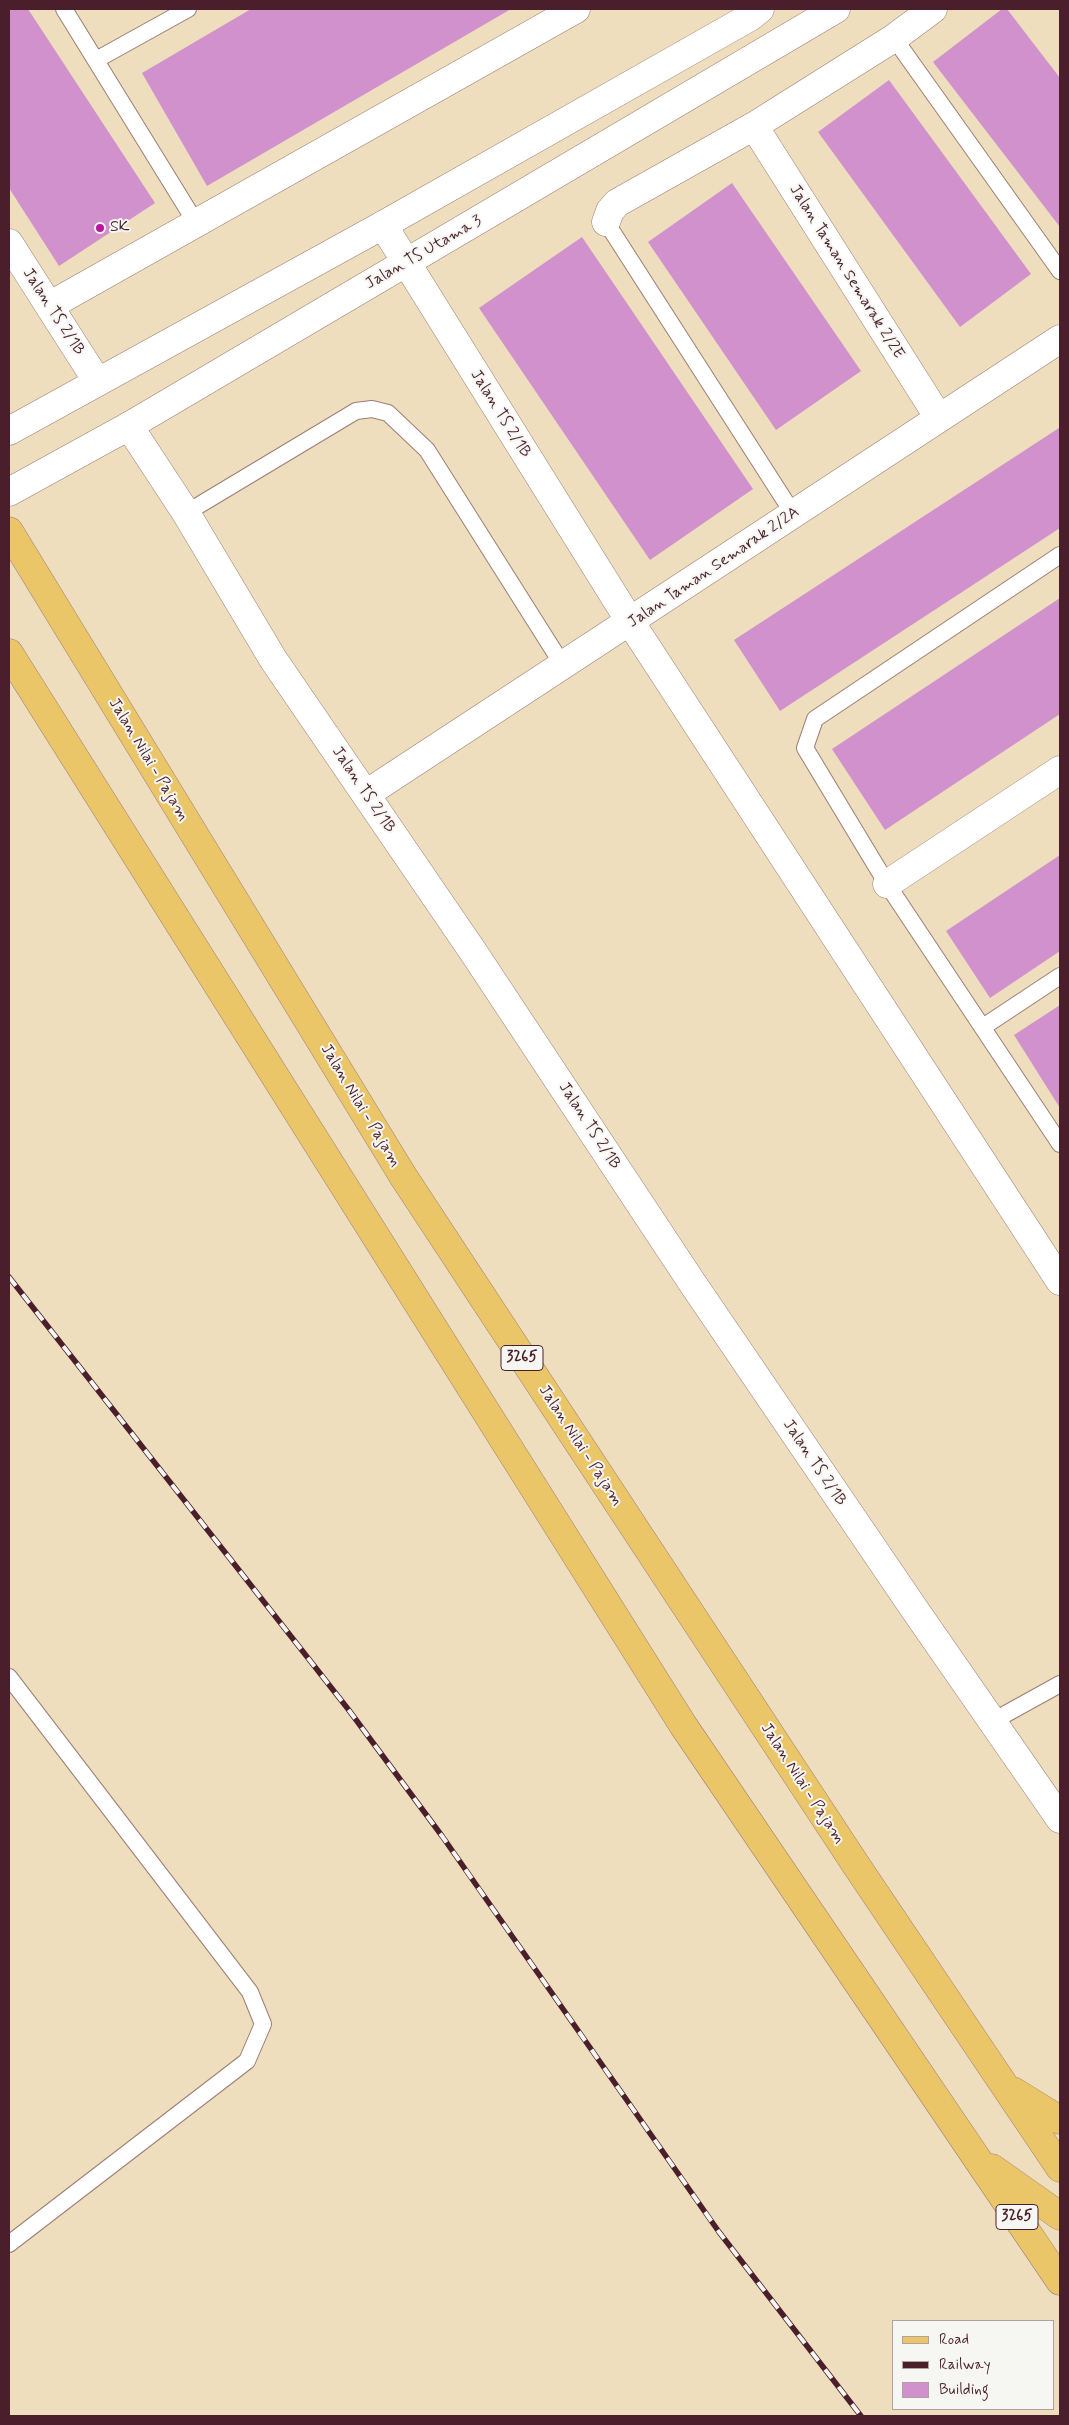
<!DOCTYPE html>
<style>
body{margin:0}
#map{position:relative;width:1069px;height:2425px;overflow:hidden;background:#eedebd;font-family:Mynerve,sans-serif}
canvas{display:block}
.frame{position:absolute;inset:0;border:10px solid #4a1f2b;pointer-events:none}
.legend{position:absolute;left:892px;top:2320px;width:162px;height:90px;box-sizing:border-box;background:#f6f6f2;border:1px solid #b1a0a2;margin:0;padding:6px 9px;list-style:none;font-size:15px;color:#4a1f2b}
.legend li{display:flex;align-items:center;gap:10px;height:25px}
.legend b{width:25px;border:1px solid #b1a0a2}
</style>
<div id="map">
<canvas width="1069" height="2425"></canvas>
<div class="frame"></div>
<ul class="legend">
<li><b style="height:6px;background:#ebc669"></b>Road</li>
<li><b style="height:6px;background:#4a1f2b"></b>Railway</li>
<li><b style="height:14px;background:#d091cd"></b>Building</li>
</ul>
</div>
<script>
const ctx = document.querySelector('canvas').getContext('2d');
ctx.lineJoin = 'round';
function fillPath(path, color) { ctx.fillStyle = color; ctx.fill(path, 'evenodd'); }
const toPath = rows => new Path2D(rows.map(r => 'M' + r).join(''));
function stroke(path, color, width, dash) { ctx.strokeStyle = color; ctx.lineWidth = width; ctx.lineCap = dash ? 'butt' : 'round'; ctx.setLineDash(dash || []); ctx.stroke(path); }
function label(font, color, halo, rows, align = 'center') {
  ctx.font = font + ' Mynerve,sans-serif'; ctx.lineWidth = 4; ctx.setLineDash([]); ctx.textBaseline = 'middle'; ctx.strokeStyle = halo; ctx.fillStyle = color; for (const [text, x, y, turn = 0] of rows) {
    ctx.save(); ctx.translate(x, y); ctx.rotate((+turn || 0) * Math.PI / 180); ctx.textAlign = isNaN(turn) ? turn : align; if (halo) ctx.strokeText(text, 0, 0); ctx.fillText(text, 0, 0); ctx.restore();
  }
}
const building = toPath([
 [9,9,28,9,155,203,59,266,9,188],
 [251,9,511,9,207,186,142,73],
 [1002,9,1007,9,1060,78,1060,227,933,62],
 [889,80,1031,274,960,327,818,132],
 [732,183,861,371,776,430,648,242],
 [582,237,753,489,650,560,479,308],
 [1059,428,1060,528,780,711,734,640],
 [1060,598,1060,714,885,830,832,749],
 [1060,855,1060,951,990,998,946,931],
 [1060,1005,1060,1108,1014,1035]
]);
const service = toPath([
 [64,9,196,223],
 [894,38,1060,271],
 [96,60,188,9],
 [606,222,794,515],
 [186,513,356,411,372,409,388,413,427,450,564,667],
 [1060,555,815,719,805,748,887,884,1060,1144],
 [983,1027,1060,976],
 [9,1677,250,1992,263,2024,247,2061,9,2244],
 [993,1721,1060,1684]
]);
const minor = toPath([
 [754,126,939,418],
 [606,222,610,211,617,203,754,126,894,38,933,9],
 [383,225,631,623,1060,1281],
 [9,243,97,381],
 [49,306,576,9],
 [129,426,186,513,273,659,474,953,693,1284,915,1610,1060,1819],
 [366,794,1060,339],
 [887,884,1060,770]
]);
const tertiary = toPath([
 [9,431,383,225,750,17,760,9],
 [9,492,129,426,836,9]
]);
const primary = toPath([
 [9,531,403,1176,856,1865,1060,2168],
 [9,653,683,1725,1060,2281],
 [1013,2091,1060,2120],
 [992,2168,1060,2216]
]);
const rail = toPath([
 [9,1277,348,1709,442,1836,719,2232,861,2416]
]);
const markers = [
 [100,228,5,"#b5179e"]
];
const shields = [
 [522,1358,42],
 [1017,2217,42]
];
const shieldNames = [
 ["3265",522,1358],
 ["3265",1017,2217]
];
const poiNames = [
 ["SK",110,228]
];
const streetNames = [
 ["Jalan TS Utama 3",424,253,-30],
 ["Jalan Taman Semarak 2/2E",846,272,58],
 ["Jalan TS 2/1B",53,312,57],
 ["Jalan TS 2/1B",500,414,58],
 ["Jalan Taman Semarak 2/2A",714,568,-34],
 ["Jalan Nilai - Pajam",148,760,59],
 ["Jalan TS 2/1B",363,790,56],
 ["Jalan Nilai - Pajam",360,1106,59],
 ["Jalan TS 2/1B",589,1126,57],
 ["Jalan Nilai - Pajam",580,1446,57],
 ["Jalan TS 2/1B",814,1463,56],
 ["Jalan Nilai - Pajam",802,1784,57]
];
fillPath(building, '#d091cd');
stroke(service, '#9c7e74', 18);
stroke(minor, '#9c7e74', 29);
stroke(tertiary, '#9c7e74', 29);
stroke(primary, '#9c7e74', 29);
stroke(service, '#fff', 16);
stroke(minor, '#fff', 28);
stroke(tertiary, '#fff', 28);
stroke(primary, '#ebc669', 28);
stroke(rail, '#4a1f2b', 5.5);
stroke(rail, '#f6f6f2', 4, [11]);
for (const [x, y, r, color] of markers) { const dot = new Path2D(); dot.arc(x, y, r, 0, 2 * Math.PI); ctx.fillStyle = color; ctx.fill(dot); stroke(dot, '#f6f6f2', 2); }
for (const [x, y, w] of shields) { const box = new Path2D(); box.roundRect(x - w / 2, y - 12.5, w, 25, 4); ctx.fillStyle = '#f6f6f2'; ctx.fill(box); stroke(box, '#4a1f2b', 1); }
label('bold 15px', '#4a1f2b', null, shieldNames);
label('16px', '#4a1f2b', '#f6f6f2', poiNames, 'left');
label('16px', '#4a1f2b', '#f6f6f2', streetNames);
</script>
